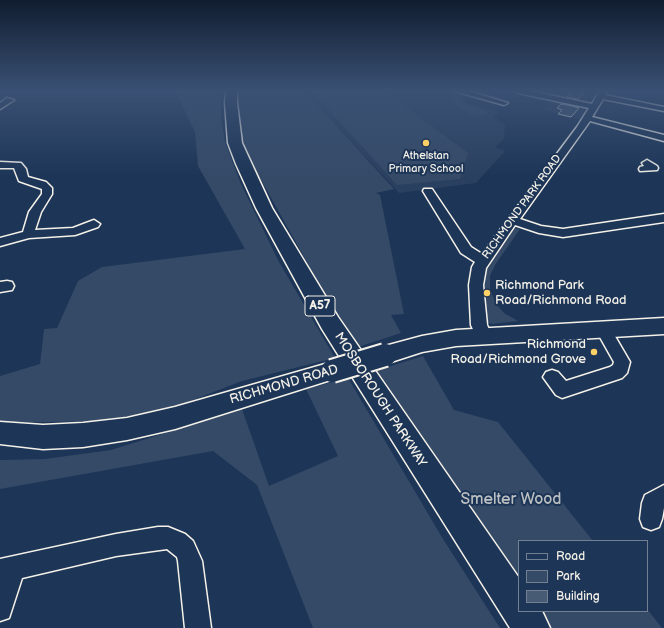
<!DOCTYPE html>
<style>
body{margin:0}
#map{position:relative;width:664px;height:628px;overflow:hidden;background:#1d3557;font-family:"Balsamiq Sans",sans-serif}
canvas{display:block}
.legend{position:absolute;left:518px;top:540px;width:130px;height:72px;box-sizing:border-box;background:#1d3557;border:1px solid #738091;margin:0;padding:5px 7px;list-style:none;font-size:12px;color:#f4f1e8}
.legend li{display:flex;align-items:center;gap:8px;height:20px}
.legend b{width:20px;border:1px solid #738091}
</style>
<div id="map">
<canvas width="664" height="628"></canvas>
<ul class="legend">
<li><b style="height:5px;background:#1d3557"></b>Road</li>
<li><b style="height:11px;background:#354a67"></b>Park</li>
<li><b style="height:11px;background:#485b74"></b>Building</li>
</ul>
</div>
<script>
const ctx = document.querySelector('canvas').getContext('2d');
ctx.lineJoin = 'round';
function fillPath(path, color) { ctx.fillStyle = color; ctx.fill(path, 'evenodd'); }
const toPath = rows => new Path2D(rows.map(r => 'M' + r).join(''));
function stroke(path, color, width, dash) { ctx.strokeStyle = color; ctx.lineWidth = width; ctx.lineCap = dash ? 'butt' : 'round'; ctx.setLineDash(dash || []); ctx.stroke(path); }
function label(font, color, halo, rows, align = 'center') {
  ctx.font = font + ' "Balsamiq Sans",sans-serif'; ctx.lineWidth = 4; ctx.setLineDash([]); ctx.textBaseline = 'middle'; ctx.strokeStyle = halo; ctx.fillStyle = color; for (const [text, x, y, turn = 0] of rows) {
    ctx.save(); ctx.translate(x, y); ctx.rotate((+turn || 0) * Math.PI / 180); ctx.textAlign = isNaN(turn) ? turn : align; if (halo) ctx.strokeText(text, 0, 0); ctx.fillText(text, 0, 0); ctx.restore();
  }
}
const built = toPath([
 [304,90,442,90,465,103,499,112,493,117,505,125,504,139,495,147,505,151,476,183,399,193],
 [559,90,580,90,601,95,585,121,543,110,555,99,553,96]
]);
const green = toPath([
 [175,90,223,90,221,99,221,116,225,142,241,184,279,262,335,358,242,381,162,412,94,421,5,423,0,421,0,376,40,364,44,329,57,328,78,281,102,267,245,249,198,166,195,132],
 [237,90,304,90,394,189,376,193,380,195,404,314,391,315,401,333,355,348,256,171,239,131,236,105],
 [311,90,383,90,468,153,460,179,397,185],
 [451,93,460,95,459,97,466,104,486,111,487,114,477,116,468,113,456,105],
 [514,228,520,229,495,265,490,276,490,289,496,304,504,313,518,321,492,324,485,321,481,274,487,262],
 [423,356,454,410,498,422,593,541,519,541,519,579,375,371],
 [348,378,443,539,500,628,313,628,257,485,213,451,0,489,0,460,45,459,111,450,242,409,269,486,338,456,306,389],
 [647,609,662,628,552,628,541,611,647,611]
]);
const building = toPath([
 [573,90,575,90,584,92,578,99,567,97,573,90],
 [561,104,572,106,579,108,571,117,558,114,562,110,557,108,561,104]
]);
const minor = toPath([
 [451,90,465,90,508,103,504,105,451,90],
 [515,90,526,90,592,104,600,90,607,90,605,95,664,107,664,111,603,99,592,117,664,135,664,141,590,121,520,219,541,226,563,229,664,214,664,222,563,237,539,233,515,225,486,268,483,285,487,325,492,336,490,340,484,342,478,340,471,325,469,285,472,267,475,262,461,253,423,191,424,189,432,189,471,247,482,254,577,127,589,108,518,93,515,90],
 [7,98,14,100,0,109,0,103,7,98],
 [647,160,657,166,658,168,657,170,640,171,639,169,640,167,644,166,642,163,647,160],
 [0,162,21,163,26,169,28,177,46,182,52,188,52,194,41,212,35,230,73,228,94,220,100,224,98,227,75,235,29,238,0,246,0,238,23,232,29,212,42,194,42,189,19,181,14,168,0,168,0,162],
 [7,281,12,282,14,286,12,290,0,292,0,282,7,281],
 [604,324,609,326,630,362,627,373,622,378,562,398,556,395,543,377,546,372,552,370,558,372,566,381,610,367,613,365,614,362,596,330,599,326,604,324],
 [664,485,664,508,662,519,659,527,651,530,643,527,640,519,642,503,645,495,664,485],
 [158,527,168,527,185,534,193,541,202,561,211,628,185,628,178,561,177,557,167,549,116,556,22,578,9,618,0,621,0,559,116,534,158,527]
]);
const major = toPath([
 [664,318,664,334,456,346,422,352,385,364,378,361,375,355,378,349,385,346,422,336,456,330,664,318],
 [332,362,340,365,343,371,340,377,175,429,127,440,83,447,43,449,0,444,0,422,43,425,83,423,127,418,175,407,332,362]
]);
const highway = toPath([
 [226,90,237,90,237,103,242,143,272,208,338,317,519,578,519,611,542,611,550,628,510,628,322,329,256,208,236,164,228,143,225,103,226,90]
]);
const majorBridge = toPath([
 [332,371,385,355]
]);
const markers = [
 [426,143,4,"#ffd166"],
 [487,293,4,"#ffd166"],
 [594,352,4,"#ffd166"]
];
const farPoinames = [
 ["Athelstan",426,156],
 ["Primary School",426,169]
];
const farStreetnames = [
 ["RICHMOND PARK ROAD",522,207,-54]
];
const shields = [
 [320,306,30]
];
const shieldNames = [
 ["A57",320,306]
];
const poiNames = [
 ["Richmond Park",495,286],
 ["Road/Richmond Road",495,301],
 ["Richmond",586,345,"right"],
 ["Road/Richmond Grove",586,360,"right"]
];
const streetNames = [
 ["RICHMOND ROAD",284,385,-16],
 ["MOSBOROUGH PARKWAY",380,400,57]
];
const nearParknames = [
 ["Smelter Wood",511,500]
];
fillPath(built, '#2a4060');
fillPath(green, '#354a67');
fillPath(building, '#485b74');
stroke(building, '#f4f1e8', 1);
stroke(minor, '#f4f1e8', 3);
stroke(major, '#f4f1e8', 3);
stroke(highway, '#f4f1e8', 3);
fillPath(minor, '#1d3557');
fillPath(major, '#1d3557');
fillPath(highway, '#1d3557');
stroke(majorBridge, '#f4f1e8', 26, []);
stroke(majorBridge, '#1d3557', 22);
const sky = ctx.createLinearGradient(0, 0, 0, 178);
sky.addColorStop(0, '#101d30');
sky.addColorStop(0.51, '#3a5174');
sky.addColorStop(1, '#3a517400');
ctx.fillStyle = sky;
ctx.fillRect(0, 0, 664, 178);
for (const [x, y, r, color] of markers) { const dot = new Path2D(); dot.arc(x, y, r, 0, 2 * Math.PI); ctx.fillStyle = color; ctx.fill(dot); stroke(dot, '#1d3557', 1.5); }
label('11px', '#f4f1e8', '#1d3557', farPoinames);
label('11px', '#f4f1e8', '#1d3557', farStreetnames);
for (const [x, y, w] of shields) { const box = new Path2D(); box.roundRect(x - w / 2, y - 10, w, 20, 3); ctx.fillStyle = '#1d3557'; ctx.fill(box); stroke(box, '#f4f1e8', 1); }
label('bold 12px', '#f4f1e8', null, shieldNames);
label('13px', '#f4f1e8', '#1d3557', poiNames, 'left');
label('13px', '#f4f1e8', '#1d3557', streetNames);
label('16px', '#bbbfc1', '#1d3557', nearParknames);
</script>
